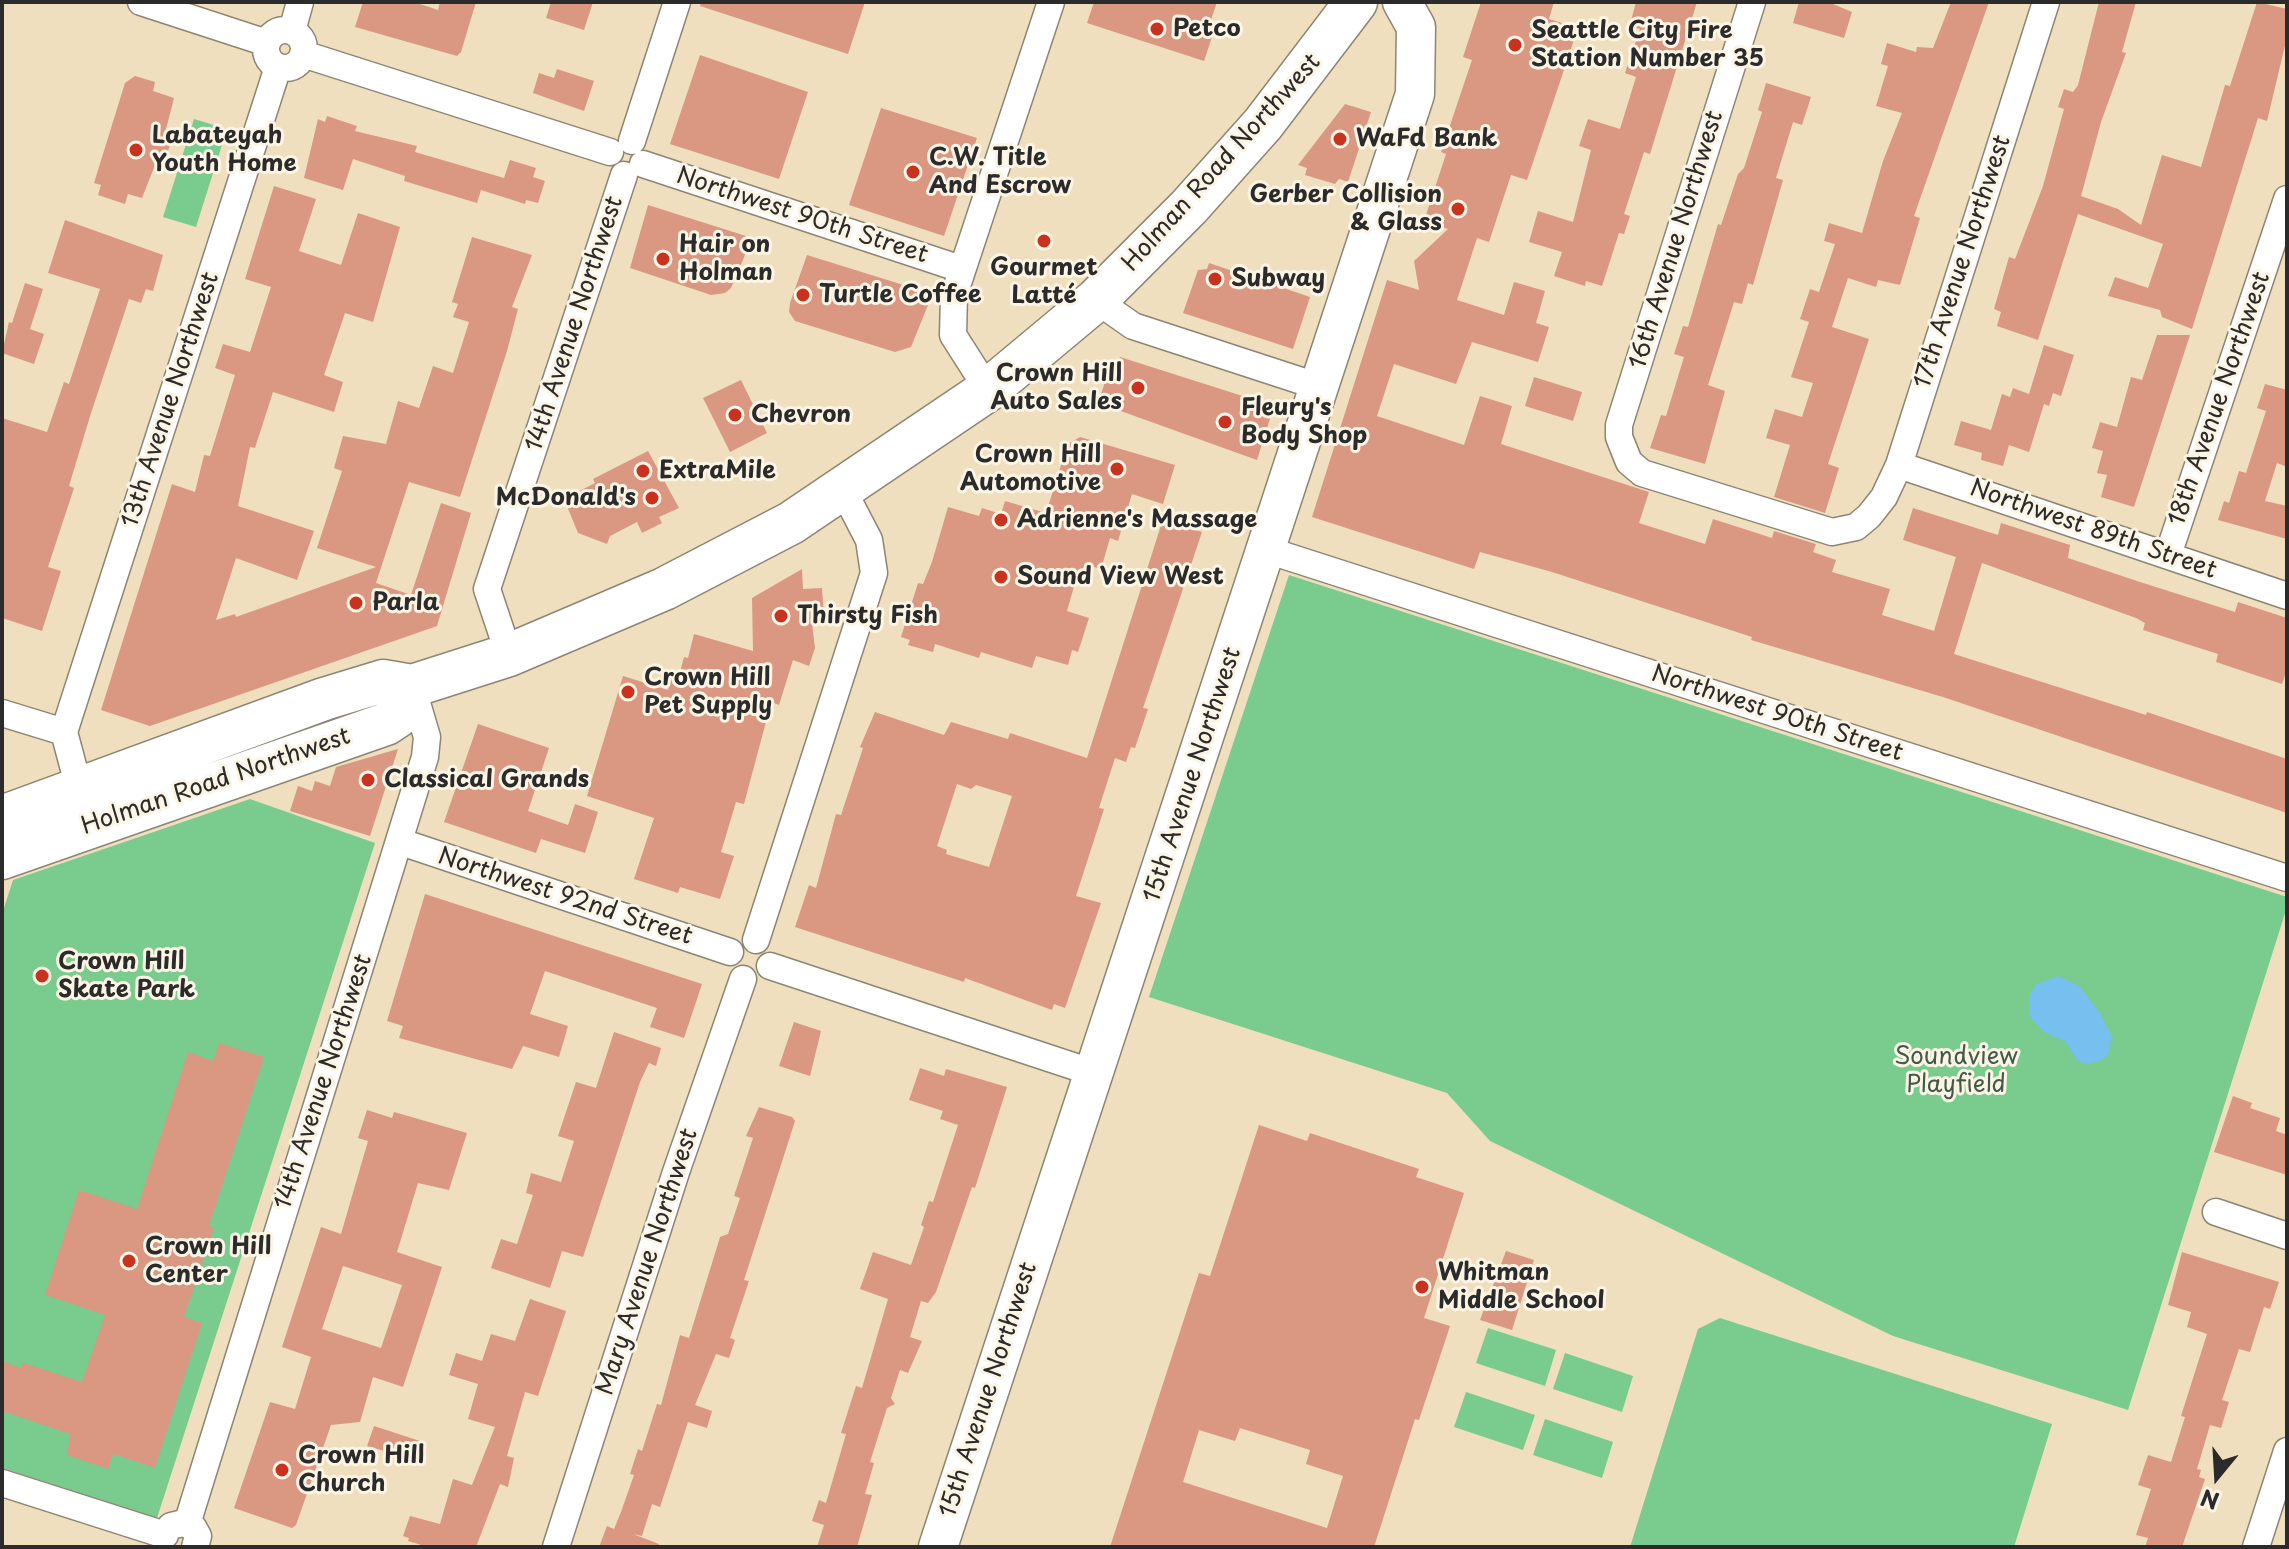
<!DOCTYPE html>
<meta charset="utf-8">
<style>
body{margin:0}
#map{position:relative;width:2289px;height:1549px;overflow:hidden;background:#efdfbe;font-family:"Playpen Sans",sans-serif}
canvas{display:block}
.frame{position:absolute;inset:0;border:4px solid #2b2b2b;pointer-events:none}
.north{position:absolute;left:2177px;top:1437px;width:80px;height:80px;-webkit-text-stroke:6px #fcf5e5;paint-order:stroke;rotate:198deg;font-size:22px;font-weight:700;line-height:32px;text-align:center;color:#2b2b2b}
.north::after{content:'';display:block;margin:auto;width:28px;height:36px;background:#2b2b2b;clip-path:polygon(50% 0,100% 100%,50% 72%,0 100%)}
</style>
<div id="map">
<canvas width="2289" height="1549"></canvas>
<div class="frame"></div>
<div class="north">N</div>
</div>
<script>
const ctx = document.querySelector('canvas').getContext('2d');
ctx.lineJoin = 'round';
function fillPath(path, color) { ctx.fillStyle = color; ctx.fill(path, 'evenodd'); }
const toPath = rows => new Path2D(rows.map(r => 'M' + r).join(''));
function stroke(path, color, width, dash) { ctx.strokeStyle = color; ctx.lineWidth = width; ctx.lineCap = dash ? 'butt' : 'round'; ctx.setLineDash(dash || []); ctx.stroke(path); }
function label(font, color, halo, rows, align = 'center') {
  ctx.font = font + ' "Playpen Sans",sans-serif'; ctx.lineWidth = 6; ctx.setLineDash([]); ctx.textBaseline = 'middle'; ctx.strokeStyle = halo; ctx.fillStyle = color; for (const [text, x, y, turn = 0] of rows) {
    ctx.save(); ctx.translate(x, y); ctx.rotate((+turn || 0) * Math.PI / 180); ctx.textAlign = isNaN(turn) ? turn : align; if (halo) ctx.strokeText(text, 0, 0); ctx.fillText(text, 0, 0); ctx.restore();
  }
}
const green = toPath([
 [194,119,227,129,196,227,163,217],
 [1289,575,2287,897,2287,907,2128,1410,1893,1336,1490,1141,1447,1093,1149,997],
 [250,799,375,843,157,1518,2,1468,2,914,13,880],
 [1720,1318,2052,1424,2014,1547,1630,1547,1698,1329],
 [1488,1328,1556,1350,1545,1386,1476,1363],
 [1565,1353,1633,1376,1622,1412,1553,1389],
 [1466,1392,1535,1415,1523,1450,1454,1427],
 [1545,1419,1613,1442,1602,1478,1533,1455]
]);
const water = toPath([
 [2058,976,2079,986,2100,1013,2112,1037,2108,1054,2102,1060,2085,1064,2077,1060,2065,1041,2045,1033,2029,1016,2030,994,2037,984]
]);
const building = toPath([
 [363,2,414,2,438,10,440,2,476,2,461,52,457,56,355,27],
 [551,2,593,2,584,30,546,18],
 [701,2,865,2,848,54,700,6],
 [1094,2,1217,2,1206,35,1212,37,1204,61,1087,23],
 [1481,2,1554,2,1549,19,1578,28,1527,180,1511,175,1489,242,1477,238,1457,300,1504,315,1514,282,1545,291,1536,323,1549,327,1538,362,1472,342,1456,384,1394,364,1377,416,1464,445,1480,396,1512,406,1501,444,1649,492,1639,523,1705,544,1713,519,1772,538,1774,531,1816,544,1813,552,1836,560,1832,572,1890,589,1882,615,1934,631,1956,557,1903,540,1913,508,1998,535,2001,523,2070,545,2068,558,2140,582,2235,612,2238,602,2287,618,2287,670,2282,684,2216,662,2218,654,2143,630,2145,623,2136,618,1982,563,1954,654,2146,715,2147,712,2287,759,2287,813,1943,697,1751,640,1752,637,1552,572,1480,552,1474,569,1312,517,1387,280,1419,290,1414,261,1448,229,1424,221,1446,154,1441,152,1472,60,1463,57],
 [1636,2,1697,2,1650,154,1644,152,1624,214,1630,216,1624,234,1619,233,1602,286,1586,281,1585,286,1554,276,1562,252,1529,242,1538,211,1573,222,1591,150,1579,146,1588,119,1620,129,1636,77,1625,73,1640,29,1633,27,1635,22,1631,21],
 [1799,2,1828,2,1852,12,1844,38,1793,23],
 [1951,2,1989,2,1914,216,1920,218,1900,285,1878,280,1876,287,1848,278,1832,327,1869,339,1828,464,1839,468,1825,513,1774,497,1790,445,1766,438,1775,409,1802,417,1813,383,1791,377,1809,322,1800,319,1810,289,1819,292,1835,244,1824,241,1829,223,1862,233,1883,161,1902,113,1876,106,1888,66,1881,64,1887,43,1916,52,1917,47,1933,48],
 [2099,2,2136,2,2122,52,2126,53,2101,122,2081,196,2118,209,2141,225,2162,155,2201,167,2225,85,2230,86,2257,2,2287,9,2287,37,2267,121,2258,118,2192,329,2162,317,2160,310,2108,296,2115,277,2148,288,2163,244,2078,214,2038,340,1997,326,2001,312,1994,309,2009,257,2015,259,2043,186,2064,109,2058,107,2064,89,2073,92,2078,85],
 [700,55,808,92,779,179,670,144],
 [557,69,594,81,584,111,533,93,539,73,554,78],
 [135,76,155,82,153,91,174,98,164,137,172,139,164,163,157,160,142,198,128,194,125,204,98,195,101,185,94,183,125,83],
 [1766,83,1811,97,1802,125,1793,122,1776,178,1783,180,1753,285,1748,283,1742,304,1734,302,1708,385,1725,391,1705,464,1650,448,1661,415,1666,416,1684,357,1674,354,1683,326,1688,327,1718,224,1721,225,1738,174,1744,168,1762,112,1758,110],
 [1345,104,1371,112,1348,182,1339,179,1335,184,1305,175,1307,168,1298,165],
 [881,108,977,138,944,236,849,205],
 [327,116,357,126,355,131,417,146,415,152,504,178,510,160,536,168,533,177,545,181,538,203,526,200,525,204,481,190,477,203,404,181,405,176,353,159,343,190,304,178,318,119,325,122],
 [274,186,316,199,299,251,341,265,358,213,400,227,373,322,345,313,324,375,343,382,334,412,273,392,255,448,250,447,238,506,314,531,297,580,236,558,216,620,235,614,236,617,376,567,317,548,342,471,334,468,343,436,386,444,398,401,419,408,433,366,453,373,469,322,453,317,458,304,452,302,472,237,532,255,512,307,518,309,507,351,460,497,409,482,376,583,411,595,441,503,471,513,437,626,150,726,101,710,172,484,195,492,204,455,210,456,235,375,215,368,223,344,250,352,271,287,245,279],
 [648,205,746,236,742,249,747,250,731,288,725,293,711,295,630,268],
 [65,220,163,255,153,291,146,289,141,303,129,299,91,413,69,486,74,488,48,567,61,571,42,631,2,618,2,418,47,432,64,382,69,384,100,289,48,273],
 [807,255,926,292,923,304,928,305,911,347,895,352,795,321,789,312,790,303],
 [1209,263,1310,297,1293,349,1183,313,1198,270,1207,269],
 [25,283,43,289,30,329,44,334,34,364,2,353,9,322,12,323],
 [2157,335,2190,335,2134,507,2101,497,2107,475,2097,473,2103,451,2092,448,2100,422,2117,427,2131,377,2142,380],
 [2044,345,2074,355,2061,396,2053,393,2049,406,2044,404,2029,452,2009,445,2003,466,1981,460,1982,453,1954,445,1961,421,1991,430,2002,394,2010,397,2013,388,2029,394],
 [1120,357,1274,406,1257,460,1104,405,1101,394,1105,382,1114,374],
 [1534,377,1582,392,1573,421,1525,406],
 [741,380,767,433,730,452,703,398],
 [2265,384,2287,390,2287,467,2277,463,2265,501,2287,506,2287,539,2218,520,2224,501,2229,503,2239,471,2246,473,2266,411,2257,408],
 [1080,437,1175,465,1163,504,1132,494,1118,541,1110,538,1101,569,1087,565,1085,570,1079,569,1067,611,1089,618,1078,652,1072,650,1068,665,1036,656,1032,668,981,652,979,658,935,644,933,652,908,645,910,640,901,637,918,583,923,584,932,562,948,507,979,516,982,508,1001,514,1005,501,1046,513,1064,456,1070,443],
 [648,451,679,508,659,517,662,523,642,533,637,522,610,536,607,544,578,533,564,499,595,483,593,479],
 [1163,519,1202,532,1143,708,1148,709,1135,748,1131,747,1126,762,1115,758,1099,808,1104,809,1076,896,1101,903,1065,1008,1054,1004,1052,1010,965,978,964,982,795,927,809,885,816,888,836,814,841,815,863,748,860,747,875,712,944,735,951,722,1008,739,1010,733,1087,758],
 [957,784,971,789,976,785,1012,796,989,867,946,854,947,850,937,846],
 [802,569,803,589,822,588,824,617,812,623,815,648,809,666,793,660,779,705,774,703,767,718,744,804,736,802,721,852,734,856,720,899,680,887,678,893,634,879,654,818,587,796,623,676,668,690,673,670,680,672,684,657,688,658,694,634,753,651,752,598],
 [478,724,549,748,528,811,568,825,575,804,598,812,585,853,541,839,536,853,444,822],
 [398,749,370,836,290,811,298,786,312,791,315,781,330,786,336,767],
 [425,894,702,984,684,1038,650,1027,657,1008,545,971,530,1014,568,1026,559,1057,523,1046,512,1069,399,1038,403,1026,387,1021],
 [794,1022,821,1031,810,1076,779,1066],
 [614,1032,661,1048,656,1066,649,1063,640,1082,583,1257,562,1251,550,1288,491,1268,501,1239,517,1244,533,1195,526,1193,531,1173,561,1182,574,1141,558,1136,576,1082,596,1088],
 [219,1043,264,1057,209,1226,214,1228,184,1317,202,1323,155,1468,113,1454,108,1469,67,1455,70,1434,2,1411,2,1361,21,1368,23,1363,82,1382,105,1315,45,1295,79,1190,137,1209,188,1052,213,1061],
 [920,1068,944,1076,946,1069,1007,1087,975,1188,972,1187,936,1292,928,1303,921,1301,910,1337,922,1341,908,1373,900,1370,891,1398,895,1404,887,1408,870,1462,874,1463,865,1494,872,1495,857,1547,817,1547,824,1525,812,1521,819,1500,826,1503,846,1434,841,1433,856,1386,862,1388,888,1299,860,1289,873,1252,911,1265,924,1227,921,1225,929,1201,933,1202,958,1125,940,1119,943,1111,909,1100],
 [2233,1096,2252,1103,2250,1108,2280,1118,2276,1131,2287,1135,2287,1175,2214,1152],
 [759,1107,792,1117,795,1121,744,1280,749,1281,730,1338,735,1340,729,1358,716,1354,695,1405,712,1411,707,1428,688,1422,660,1507,652,1504,642,1536,633,1534,659,1544,658,1547,599,1547,607,1526,614,1529,621,1512,634,1475,630,1474,638,1449,642,1451,657,1404,661,1405,680,1335,689,1338,720,1237,728,1234,740,1198,734,1196,753,1138,746,1136],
 [367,1110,392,1118,394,1112,467,1133,449,1190,418,1183,397,1252,442,1267,403,1387,373,1377,360,1422,331,1425,296,1525,292,1528,234,1508,270,1402,295,1409,311,1357,282,1347,321,1227,341,1234,368,1141,358,1138],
 [343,1266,402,1285,381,1348,322,1329],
 [1259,1125,1307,1141,1310,1133,1419,1169,1416,1177,1464,1193,1424,1318,1450,1326,1419,1420,1415,1419,1374,1547,1110,1547,1199,1273,1210,1276],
 [1240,1428,1310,1450,1306,1464,1343,1476,1327,1528,1183,1482,1199,1430,1235,1441],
 [1506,1251,1534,1260,1512,1330,1480,1320],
 [2182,1252,2279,1282,2270,1309,2264,1307,2250,1352,2239,1349,2222,1400,2229,1402,2221,1428,2210,1425,2197,1469,2201,1470,2199,1477,2205,1479,2182,1547,2145,1547,2148,1538,2136,1535,2151,1489,2138,1485,2148,1455,2171,1462,2185,1417,2181,1416,2207,1334,2187,1327,2191,1312,2168,1305],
 [530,1299,566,1311,538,1396,525,1392,507,1456,514,1458,508,1487,500,1484,476,1547,428,1547,408,1541,409,1538,403,1536,410,1516,440,1524,453,1479,472,1485,495,1427,468,1419,478,1384,449,1375,456,1353,482,1361,491,1334,515,1341],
 [374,1426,423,1442,416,1460,367,1446]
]);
const street = toPath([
 [141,2,267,43],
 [1752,2,1619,425,1619,437,1629,462,1642,473,1832,532,1856,527,1869,516,1884,497,1899,465,2046,2],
 '266 49a19 19 0 1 1 38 0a19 19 0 1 1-38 0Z',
 [292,31,300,2],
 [303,54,610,152],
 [632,141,677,2],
 [643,164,961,269],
 [1096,300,1133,326,1320,387],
 [988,390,953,335,954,295,1051,2],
 [1899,465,2287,596],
 [1267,550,2287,878],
 [2168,555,2287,199],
 [509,655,487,589,624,175],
 [2,713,64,732],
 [64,732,278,67],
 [64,732,79,788],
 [401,842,730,952],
 [756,940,874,573,869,540,843,490],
 [770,966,1094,1073],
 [2216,1212,2287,1236],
 [2,1483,165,1535],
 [187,1524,425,757,427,737,412,686],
 [171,1526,183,1523,193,1527,198,1536,195,1547],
 [556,1547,676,1172,743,979],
 [2256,1547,2287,1451]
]);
const secondary = toPath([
 [938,1547,1415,94,1416,27,1402,2]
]);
const primary = toPath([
 [2,817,324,699,383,681,412,686,509,655,664,589,791,523,988,390,1096,300,1189,207,1263,124,1356,2],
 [2,858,386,724,398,716,412,686]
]);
const markers = [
 [1157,29,8,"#c8321e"],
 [1515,45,8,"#c8321e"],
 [1340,139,8,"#c8321e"],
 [136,150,8,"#c8321e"],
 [913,172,8,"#c8321e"],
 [1458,209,8,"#c8321e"],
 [1044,241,8,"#c8321e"],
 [663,259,8,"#c8321e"],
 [1215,279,8,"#c8321e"],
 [803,295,8,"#c8321e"],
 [1138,388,8,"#c8321e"],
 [735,415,8,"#c8321e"],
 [1225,422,8,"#c8321e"],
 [1117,469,8,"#c8321e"],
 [643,471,8,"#c8321e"],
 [652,498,8,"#c8321e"],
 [1001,520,8,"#c8321e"],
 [1001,577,8,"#c8321e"],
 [356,603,8,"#c8321e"],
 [781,616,8,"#c8321e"],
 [628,692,8,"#c8321e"],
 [368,780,8,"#c8321e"],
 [42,976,8,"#c8321e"],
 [129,1261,8,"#c8321e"],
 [1422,1287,8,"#c8321e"],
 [282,1470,8,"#c8321e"]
];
const poiNames = [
 ["Petco",1173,29],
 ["Seattle City Fire",1531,31],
 ["Station Number 35",1531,59],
 ["Labateyah",152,136],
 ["Youth Home",152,164],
 ["WaFd Bank",1356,139],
 ["C.W. Title",929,158],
 ["And Escrow",929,186],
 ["Gerber Collision",1442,195,"right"],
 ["& Glass",1442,223,"right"],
 ["Hair on",679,245],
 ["Holman",679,273],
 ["Gourmet",1044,268,"center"],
 ["Latté",1044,296,"center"],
 ["Subway",1231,279],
 ["Turtle Coffee",819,295],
 ["Crown Hill",1122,374,"right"],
 ["Auto Sales",1122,402,"right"],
 ["Fleury's",1241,408],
 ["Body Shop",1241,436],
 ["Chevron",751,415],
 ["Crown Hill",1101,455,"right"],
 ["Automotive",1101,483,"right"],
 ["ExtraMile",659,471],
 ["McDonald's",636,498,"right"],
 ["Adrienne's Massage",1017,520],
 ["Sound View West",1017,577],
 ["Parla",372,603],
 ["Thirsty Fish",797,616],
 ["Crown Hill",644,678],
 ["Pet Supply",644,706],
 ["Classical Grands",384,780],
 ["Crown Hill",58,962],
 ["Skate Park",58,990],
 ["Crown Hill",145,1247],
 ["Center",145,1275],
 ["Whitman",1438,1273],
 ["Middle School",1438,1301],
 ["Crown Hill",298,1456],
 ["Church",298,1484]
];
const streetNames = [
 ["Holman Road Northwest",1222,163,-48],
 ["Northwest 90th Street",802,216,18],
 ["16th Avenue Northwest",1677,240,-73],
 ["17th Avenue Northwest",1963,262,-72],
 ["14th Avenue Northwest",575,324,-72],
 ["18th Avenue Northwest",2220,399,-71],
 ["13th Avenue Northwest",171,400,-72],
 ["Northwest 89th Street",2093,530,19],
 ["Northwest 90th Street",1777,714,18],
 ["15th Avenue Northwest",1193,775,-72],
 ["Holman Road Northwest",216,782,-19],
 ["Northwest 92nd Street",565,897,18],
 ["14th Avenue Northwest",324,1082,-72],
 ["Mary Avenue Northwest",648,1262,-72],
 ["15th Avenue Northwest",989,1390,-72]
];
const parkNames = [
 ["Soundview",1956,1057],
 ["Playfield",1956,1085]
];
fillPath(green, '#79cc8e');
fillPath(water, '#76bfef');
fillPath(building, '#da9782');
stroke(street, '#8d8574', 29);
stroke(secondary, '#8d8574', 41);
stroke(primary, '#8d8574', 45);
stroke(street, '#fff', 26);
stroke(secondary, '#fff', 38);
stroke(primary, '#fff', 42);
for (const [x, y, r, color] of markers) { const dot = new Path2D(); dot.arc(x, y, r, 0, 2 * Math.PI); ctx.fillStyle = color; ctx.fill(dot); stroke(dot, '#fcf5e5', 3); }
label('bold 24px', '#2b2b2b', '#fcf5e5', poiNames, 'left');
label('24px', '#2b2b2b', '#fcf5e5', streetNames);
label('24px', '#425b49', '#fcf5e5', parkNames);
</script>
